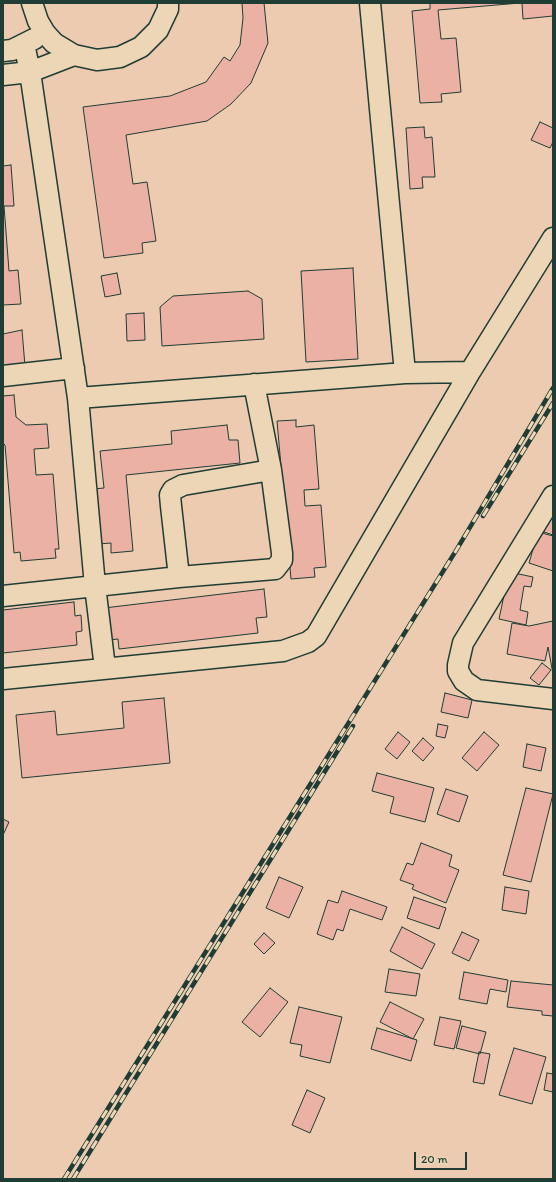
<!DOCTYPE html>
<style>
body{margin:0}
#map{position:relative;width:556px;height:1182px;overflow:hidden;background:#eccbb0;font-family:Itim,sans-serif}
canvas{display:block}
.frame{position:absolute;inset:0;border:4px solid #1f3d34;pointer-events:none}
.scale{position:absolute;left:414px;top:1152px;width:53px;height:18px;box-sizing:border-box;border:2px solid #1f3d34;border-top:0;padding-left:5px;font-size:12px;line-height:14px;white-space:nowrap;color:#1f3d34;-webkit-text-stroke:3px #ecd6b5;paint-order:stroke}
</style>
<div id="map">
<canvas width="556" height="1182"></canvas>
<div class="frame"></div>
<div class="scale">20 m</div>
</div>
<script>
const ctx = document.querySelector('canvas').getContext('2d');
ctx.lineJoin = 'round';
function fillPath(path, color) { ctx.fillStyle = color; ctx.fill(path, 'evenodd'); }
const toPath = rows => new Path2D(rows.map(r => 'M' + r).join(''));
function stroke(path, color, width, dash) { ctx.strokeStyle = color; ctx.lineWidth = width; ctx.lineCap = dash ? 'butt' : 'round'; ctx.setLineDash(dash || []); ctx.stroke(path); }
const building = toPath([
 [242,3,264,3,268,43,251,83,231,104,207,121,126,135,133,184,147,182,156,241,142,243,143,253,104,258,83,107,170,96,206,82,224,57,230,61,240,45,243,18,242,3],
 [430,3,520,3,438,10,441,39,456,38,461,92,441,94,442,102,420,103,412,11,430,9,430,3],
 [522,3,553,3,553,16,523,19,522,3],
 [540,122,553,128,553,142,550,148,531,140,540,122],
 [424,127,425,138,432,137,435,177,422,177,423,188,410,189,406,128,424,127],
 [11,165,14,206,4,206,9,271,18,270,21,304,3,305,3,166,11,165],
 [353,268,358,359,306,362,301,271,353,268],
 [117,273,121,294,105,297,101,276,117,273],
 [248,291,262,299,264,339,162,346,160,307,173,296,248,291],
 [144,313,145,340,127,341,126,314,144,313],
 [22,330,25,366,3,368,3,334,22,330],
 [14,395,16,417,26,425,47,424,49,448,34,449,36,475,53,474,59,549,55,549,56,558,21,561,20,552,14,553,5,445,3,443,3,396,14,395],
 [296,420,296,427,314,425,319,489,304,490,305,506,321,505,326,567,314,568,315,577,291,579,277,421,296,420],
 [227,425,229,440,238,440,240,463,126,475,133,551,111,553,111,543,98,544,93,489,104,488,100,451,172,444,171,431,227,425],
 [553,511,553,535,538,530,553,511],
 [538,532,553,536,553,571,529,563,538,532],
 [509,572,533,577,531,587,524,586,520,610,528,612,526,625,499,619,509,572],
 [264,589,267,617,256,618,258,633,119,649,118,639,108,640,104,608,264,589],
 [74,602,75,616,81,615,82,631,76,632,77,645,3,653,3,610,74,602],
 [553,621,553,674,548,647,545,661,507,654,512,623,529,626,553,621],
 [542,663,551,670,539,685,530,678,542,663],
 [445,693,472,700,468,718,441,712,445,693],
 [164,698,170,763,22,778,16,715,55,711,57,735,124,728,122,702,164,698],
 [438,724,448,726,445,738,436,736,438,724],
 [398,732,410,742,397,759,385,749,398,732],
 [484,732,499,745,477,771,462,758,484,732],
 [423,738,434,748,423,761,412,751,423,738],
 [527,744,546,748,541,771,523,767,527,744],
 [377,773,434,788,425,822,390,813,394,797,372,791,377,773],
 [526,788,553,794,531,882,503,875,526,788],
 [446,789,468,796,459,822,437,814,446,789],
 [3,819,9,822,3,835,3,819],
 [421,843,452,855,449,866,459,870,446,903,412,889,414,885,400,880,407,863,413,865,421,843],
 [279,877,303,887,289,918,266,908,279,877],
 [505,887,529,891,526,914,502,910,505,887],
 [342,891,387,907,382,920,350,909,343,931,337,929,333,940,317,934,328,900,338,903,342,891],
 [414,897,446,908,439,929,407,918,414,897],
 [402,927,435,944,422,969,390,951,402,927],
 [462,932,479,940,469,961,452,953,462,932],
 [264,933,275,943,264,954,254,944,264,933],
 [389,969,420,974,416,996,385,992,389,969],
 [464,972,508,980,506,992,490,989,487,1004,459,999,464,972],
 [511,981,553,985,553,1016,542,1015,542,1011,507,1007,511,981],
 [270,988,288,1002,260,1037,242,1022,270,988],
 [390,1002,424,1019,413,1039,380,1022,390,1002],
 [299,1007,342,1017,330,1063,300,1056,302,1045,290,1043,299,1007],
 [440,1017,461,1021,454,1049,434,1045,440,1017],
 [462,1026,486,1032,480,1054,456,1048,462,1026],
 [377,1028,417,1040,411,1061,371,1049,377,1028],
 [514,1048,546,1057,532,1104,499,1095,514,1048],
 [479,1052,490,1054,484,1084,473,1082,479,1052],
 [547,1073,553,1074,553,1092,544,1090,547,1073],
 [307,1090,325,1098,310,1133,292,1125,307,1090]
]);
const minor = toPath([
 [32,3,38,21,45,33,54,43,74,55,97,60,120,57,141,47,158,30,168,9,168,3],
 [370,3,405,373],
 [24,44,30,72,78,398,95,586,105,668],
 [3,51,12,50,34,39],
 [3,75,30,72,74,55],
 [3,376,74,368],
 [78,398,405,373,470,372],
 [553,496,463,643,458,665,458,671,464,681,477,690,553,699],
 [179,577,171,506,170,495,173,490,183,485,271,470],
 [3,596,179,577,275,569,282,560,282,553,271,470,254,384],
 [3,679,283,651,308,642,316,636,470,372,553,238]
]);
const rail = toPath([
 [483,516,553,403],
 [64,1179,457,549,553,388],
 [73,1179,353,726]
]);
fillPath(building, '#ebb1a5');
stroke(building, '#1f3d34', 1);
stroke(minor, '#1f3d34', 23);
stroke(minor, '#ecd6b5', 20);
stroke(rail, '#1f3d34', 4.5);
stroke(rail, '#ecd6b5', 3, [9]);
</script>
